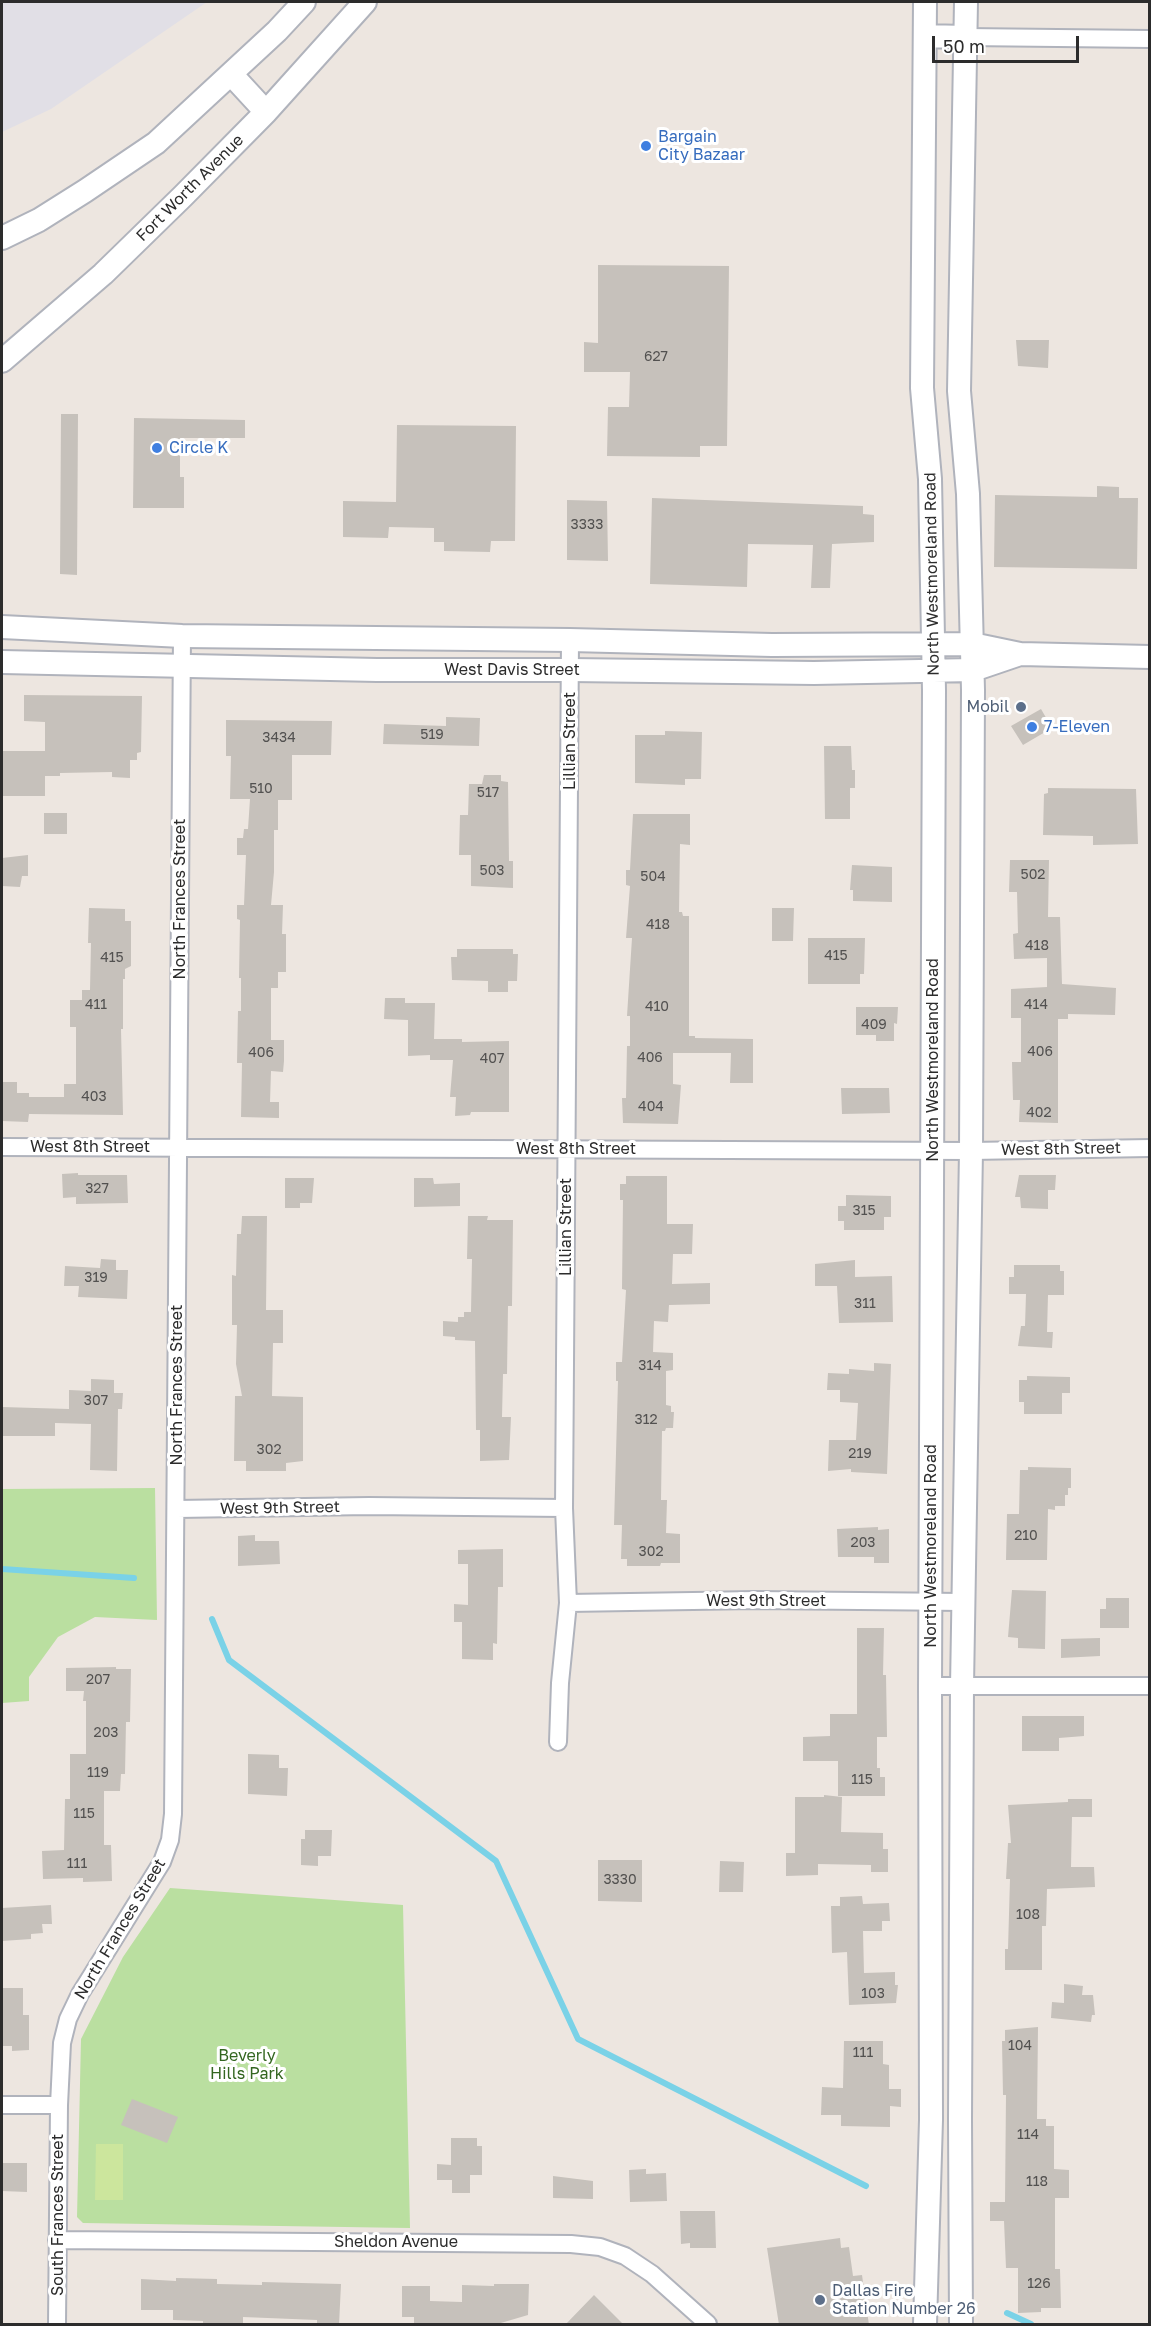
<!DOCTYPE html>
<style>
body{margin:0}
#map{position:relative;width:1151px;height:2326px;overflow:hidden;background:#ede6e0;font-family:"Golos Text",sans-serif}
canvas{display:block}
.frame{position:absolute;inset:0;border:3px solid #2c2c2c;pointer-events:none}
.scale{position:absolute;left:932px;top:36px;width:147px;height:27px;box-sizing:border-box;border:3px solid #2c2c2c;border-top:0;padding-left:8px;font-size:18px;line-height:21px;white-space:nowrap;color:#2c2c2c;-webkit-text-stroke:4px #fff;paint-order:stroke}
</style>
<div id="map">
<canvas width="1151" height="2326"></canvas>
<div class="frame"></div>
<div class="scale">50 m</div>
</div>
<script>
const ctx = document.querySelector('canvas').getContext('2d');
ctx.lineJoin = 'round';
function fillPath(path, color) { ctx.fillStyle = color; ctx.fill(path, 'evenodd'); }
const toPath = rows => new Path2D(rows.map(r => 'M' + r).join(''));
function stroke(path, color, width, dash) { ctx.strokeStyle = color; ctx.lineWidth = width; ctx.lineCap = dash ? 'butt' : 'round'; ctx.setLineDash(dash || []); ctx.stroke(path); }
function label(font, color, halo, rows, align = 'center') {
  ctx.font = font + ' "Golos Text",sans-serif'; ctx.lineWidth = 6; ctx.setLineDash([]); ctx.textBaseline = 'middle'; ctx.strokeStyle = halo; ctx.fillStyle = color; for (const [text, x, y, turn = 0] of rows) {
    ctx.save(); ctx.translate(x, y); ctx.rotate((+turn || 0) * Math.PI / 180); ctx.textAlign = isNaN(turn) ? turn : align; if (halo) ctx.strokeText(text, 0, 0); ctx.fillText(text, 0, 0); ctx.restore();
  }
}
const industrial = toPath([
 [2,2,207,2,51,109,2,132]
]);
const green = toPath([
 [155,1488,157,1620,95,1617,58,1637,29,1677,29,1701,2,1703,2,1489],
 [170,1888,403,1905,410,2228,83,2223,77,2217,81,2039,123,1957]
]);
const pitch = toPath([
 [96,2144,123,2144,123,2200,95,2200]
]);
const stream = toPath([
 [2,1569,134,1578],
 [212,1619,229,1660,496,1861,578,2039,866,2186],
 [1007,2313,1031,2324]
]);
const building = toPath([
 [598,265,729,266,727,446,700,446,700,457,607,456,608,407,629,407,630,372,584,372,584,342,598,343],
 [1016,340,1049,340,1048,368,1018,366],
 [61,414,78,414,77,575,60,574],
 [134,418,245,420,245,438,180,438,180,477,184,477,184,508,133,508],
 [397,425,516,426,515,541,491,541,490,552,444,551,444,542,434,542,434,528,389,527,388,538,343,537,343,501,396,502],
 [1097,486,1119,487,1119,498,1138,498,1137,569,994,567,995,495,1097,497],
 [652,498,863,506,863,514,874,515,874,542,832,544,830,588,811,588,813,545,748,544,747,587,650,584],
 [567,500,607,501,608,561,567,560],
 [24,695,142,696,141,752,137,753,137,760,130,760,130,778,112,777,112,772,60,773,60,776,45,776,45,796,2,796,2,751,45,751,45,722,24,721],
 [1041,709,1052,728,1023,745,1011,726],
 [446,717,480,718,479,746,383,744,384,724,446,726],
 [226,720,332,721,331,755,292,755,292,800,278,800,278,830,274,830,274,872,271,905,283,905,282,934,286,934,286,972,278,972,278,988,271,988,271,1040,284,1040,284,1061,283,1072,271,1071,270,1102,279,1102,279,1118,241,1117,242,1063,237,1063,238,1011,241,1011,241,978,239,978,240,920,237,919,237,905,244,905,246,855,237,855,237,838,243,838,244,829,248,829,250,799,230,799,231,756,226,756],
 [665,731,702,732,701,779,685,779,685,785,635,783,635,735,665,735],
 [824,746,851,746,852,770,855,770,855,788,850,788,850,819,825,819],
 [484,775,501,775,501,781,508,782,509,861,513,861,513,888,471,886,471,855,459,855,460,815,468,815,469,784,482,784],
 [1048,788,1136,789,1138,844,1093,845,1093,836,1043,835,1044,794,1048,793],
 [44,813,67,813,67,834,44,834],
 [633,814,690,814,690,845,680,844,679,912,682,912,683,916,689,916,689,1036,695,1036,695,1038,753,1039,753,1083,730,1083,731,1053,673,1053,673,1084,681,1085,678,1124,623,1123,622,1098,626,1098,627,1046,630,1046,630,1016,627,1016,632,938,626,938,630,886,626,885,626,870,630,870],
 [28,855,28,876,22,876,20,887,2,886,2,858],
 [1010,860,1049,860,1048,917,1060,917,1062,984,1116,988,1115,1015,1068,1014,1068,1019,1058,1019,1058,1123,1019,1122,1020,1100,1013,1100,1012,1062,1021,1062,1021,1018,1011,1018,1011,989,1047,987,1047,958,1014,959,1013,934,1018,933,1017,892,1009,892],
 [852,865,892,867,892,902,853,901,853,890,850,890],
 [89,908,125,909,125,921,131,921,131,966,125,969,125,979,123,979,123,1029,121,1029,123,1115,29,1114,28,1122,2,1121,2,1082,17,1082,17,1093,29,1093,29,1097,64,1097,64,1084,76,1084,76,1027,70,1027,70,1000,82,1000,82,990,90,990,91,943,88,943],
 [772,908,794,908,793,941,772,941],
 [808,938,865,938,864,974,860,974,860,984,808,984],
 [457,949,513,949,513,954,518,954,517,981,508,981,508,992,488,992,488,981,452,980,451,957,457,957],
 [385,998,405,998,405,1003,435,1003,434,1039,462,1039,462,1042,509,1041,509,1112,471,1112,470,1115,455,1116,456,1097,450,1097,453,1060,430,1060,430,1055,408,1056,408,1020,384,1019],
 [856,1007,898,1007,897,1024,894,1023,894,1041,876,1041,876,1035,856,1035],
 [841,1088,889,1088,890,1113,842,1114],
 [78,1173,78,1175,127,1175,128,1203,76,1204,76,1197,63,1198,62,1174],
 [1019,1175,1056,1175,1055,1190,1048,1190,1048,1209,1021,1208,1020,1197,1015,1197],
 [626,1176,667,1176,667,1224,693,1224,692,1254,673,1254,672,1284,710,1283,710,1304,669,1305,668,1322,654,1321,653,1352,673,1353,673,1370,666,1371,666,1405,671,1406,671,1412,674,1412,673,1428,666,1428,665,1431,662,1431,661,1500,667,1500,666,1533,680,1534,680,1563,661,1563,660,1566,627,1566,627,1559,621,1559,622,1525,614,1525,618,1381,616,1381,616,1362,622,1362,626,1290,622,1289,623,1200,620,1200,620,1184,626,1184],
 [285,1178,314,1178,312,1203,300,1203,300,1208,285,1208],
 [414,1178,433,1178,434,1184,460,1183,460,1206,414,1207],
 [846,1195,891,1196,891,1217,884,1217,884,1230,844,1230,844,1221,838,1221,838,1206,846,1206],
 [242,1216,267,1216,266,1310,283,1310,283,1343,273,1343,272,1396,303,1397,303,1461,286,1463,286,1471,246,1471,246,1461,234,1461,235,1396,242,1396,236,1364,237,1325,232,1325,232,1275,236,1276,237,1234,241,1234],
 [468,1216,488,1216,487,1220,513,1220,512,1306,508,1306,507,1374,503,1374,502,1417,511,1417,509,1460,480,1461,480,1430,476,1430,475,1341,455,1340,455,1337,443,1336,443,1321,458,1322,458,1317,464,1317,464,1312,471,1312,472,1259,467,1259],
 [101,1259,116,1260,116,1270,128,1270,127,1299,78,1297,79,1286,64,1286,65,1266,100,1268],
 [855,1260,855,1277,892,1276,893,1322,839,1323,837,1286,815,1286,815,1264],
 [1014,1265,1060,1265,1060,1271,1064,1271,1064,1295,1048,1295,1047,1332,1053,1332,1052,1348,1018,1346,1021,1326,1025,1326,1026,1294,1009,1294,1009,1277,1014,1277],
 [874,1363,891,1364,887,1474,851,1472,851,1469,828,1471,829,1440,856,1440,858,1403,840,1402,840,1390,827,1390,828,1373,849,1374,849,1369,874,1371],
 [1027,1376,1070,1377,1070,1393,1062,1393,1062,1414,1024,1414,1024,1402,1019,1402,1019,1380,1027,1380],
 [91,1379,114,1380,114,1393,123,1393,122,1409,118,1409,117,1471,90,1470,91,1424,55,1423,55,1436,2,1436,2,1407,69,1409,69,1390,91,1391],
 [1028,1467,1071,1468,1071,1488,1068,1488,1068,1495,1065,1495,1065,1506,1055,1506,1055,1510,1048,1509,1047,1560,1006,1560,1007,1514,1019,1514,1020,1470,1028,1470],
 [878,1527,878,1530,889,1529,889,1563,874,1563,874,1557,838,1557,837,1529],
 [255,1535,255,1541,279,1541,280,1564,238,1566,238,1536],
 [503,1549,503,1587,498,1587,497,1644,493,1643,493,1660,462,1659,462,1622,454,1622,454,1604,468,1605,468,1564,458,1564,458,1550],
 [1012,1590,1046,1591,1045,1649,1018,1648,1018,1638,1008,1637],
 [1106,1598,1129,1598,1129,1628,1100,1628,1100,1609,1106,1609],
 [857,1628,884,1628,883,1675,886,1675,887,1737,877,1737,877,1768,880,1768,880,1777,885,1777,885,1796,838,1796,838,1761,803,1761,803,1737,830,1736,830,1714,857,1714],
 [1100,1638,1100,1656,1061,1658,1061,1639],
 [116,1667,116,1669,131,1669,130,1722,126,1722,125,1774,121,1774,120,1791,104,1791,104,1845,111,1845,112,1881,83,1882,83,1878,43,1879,42,1851,64,1850,65,1799,70,1799,70,1754,86,1754,86,1701,83,1701,84,1691,66,1691,66,1668],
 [1022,1716,1084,1716,1084,1736,1059,1738,1059,1751,1022,1751],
 [248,1754,279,1755,279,1768,288,1768,287,1796,248,1794],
 [824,1795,842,1797,841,1832,883,1833,883,1849,888,1849,888,1872,871,1872,871,1865,818,1864,818,1875,786,1876,786,1853,795,1853,795,1797,824,1797],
 [1068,1799,1092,1799,1092,1817,1072,1817,1071,1867,1094,1867,1095,1887,1047,1889,1046,1926,1042,1926,1042,1970,1005,1970,1005,1949,1008,1949,1010,1879,1006,1879,1008,1843,1011,1843,1008,1805,1068,1802],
 [305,1830,332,1830,331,1856,318,1856,318,1866,301,1865,301,1839,305,1839],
 [598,1860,642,1860,642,1902,598,1901],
 [720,1861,744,1862,743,1892,719,1892],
 [862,1896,863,1904,889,1903,890,1921,882,1921,882,1931,863,1931,864,1973,895,1972,895,1985,898,1985,896,2003,849,2005,847,1952,832,1953,831,1906,840,1906,840,1897],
 [51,1905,52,1924,42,1924,43,1933,31,1934,31,1939,2,1941,2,1908],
 [1064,1984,1083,1986,1082,1995,1093,1995,1095,2015,1092,2015,1091,2022,1051,2018,1052,2002,1064,2003],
 [2,1988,23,1988,23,2015,29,2015,29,2050,12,2051,12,2046,2,2046],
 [1038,2027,1037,2119,1046,2119,1046,2126,1054,2126,1054,2169,1069,2170,1069,2198,1055,2198,1055,2269,1060,2269,1061,2308,1041,2308,1041,2312,1018,2313,1018,2268,1006,2268,1004,2221,990,2221,990,2202,1005,2202,1006,2095,1003,2095,1002,2041,1005,2041,1005,2030],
 [844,2041,883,2041,883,2064,889,2065,889,2089,901,2089,901,2107,890,2106,890,2127,841,2126,841,2115,821,2115,822,2087,843,2088],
 [132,2099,178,2117,167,2143,121,2125],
 [451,2138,477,2138,477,2146,482,2146,482,2175,470,2175,470,2193,452,2193,452,2180,437,2180,437,2164,451,2165],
 [2,2163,27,2163,27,2192,2,2191],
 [646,2169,646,2174,666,2173,667,2201,630,2202,629,2170],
 [553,2176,593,2181,593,2199,553,2198],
 [680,2211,715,2211,716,2248,690,2248,690,2243,681,2244],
 [840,2238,841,2248,849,2247,853,2276,862,2275,869,2325,779,2325,767,2248],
 [176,2278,217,2279,217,2284,262,2285,262,2282,341,2284,339,2325,317,2325,317,2320,243,2317,243,2325,203,2325,203,2321,173,2320,173,2310,141,2310,141,2279,176,2281],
 [494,2284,529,2284,528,2315,494,2325,414,2325,414,2317,402,2317,402,2286,430,2286,430,2301,462,2302,462,2285,494,2286],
 [594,2295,624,2325,565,2325]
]);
const street = toPath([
 [965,37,1150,39],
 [2,1147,971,1151,1150,1148],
 [177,1509,369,1506,564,1508],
 [568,1603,755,1600,964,1602],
 [930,1686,1150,1686],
 [558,1742,560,1683,568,1603,564,1508,570,640],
 [2,2105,59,2105],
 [57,2240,571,2244,600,2247,625,2256,652,2274,708,2324],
 [57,2324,59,2105,62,2043,68,2019,80,1994,162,1862,170,1840,173,1814,182,636]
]);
const secondary = toPath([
 [925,36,965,37],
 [231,74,266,112],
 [2,238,39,220,85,191,156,143,277,31,304,2],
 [2,361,103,274,183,196,266,112,365,2],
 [2,627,182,636,570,640,772,645,972,644,1020,654,1150,657],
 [2,662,377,670,570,670,814,673,973,670,1020,654],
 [925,2324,931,2120,930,1686,934,691,930,479,922,388,925,2],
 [961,2324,960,2119,962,1686,971,1151,973,690,968,494,959,391,966,2]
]);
const markers = [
 [646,146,6,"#3f7fe0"],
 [157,448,6,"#3f7fe0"],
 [1021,707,6,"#5c6f8a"],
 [1032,727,6,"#3f7fe0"],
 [820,2300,6,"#5c6f8a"]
];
const numberNames = [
 ["627",656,357],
 ["3333",587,525],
 ["519",432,735],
 ["3434",279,738],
 ["510",261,789],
 ["517",488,793],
 ["503",492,871],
 ["502",1033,875],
 ["504",653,877],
 ["418",658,925],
 ["418",1037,946],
 ["415",836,956],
 ["415",112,958],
 ["411",96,1005],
 ["414",1036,1005],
 ["410",657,1007],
 ["409",874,1025],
 ["406",1040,1052],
 ["406",261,1053],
 ["406",650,1058],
 ["407",492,1059],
 ["403",94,1097],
 ["404",651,1107],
 ["402",1039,1113],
 ["327",97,1189],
 ["315",864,1211],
 ["319",96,1278],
 ["311",865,1304],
 ["314",650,1366],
 ["307",96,1401],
 ["312",646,1420],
 ["302",269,1450],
 ["219",860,1454],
 ["210",1026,1536],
 ["203",863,1543],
 ["302",651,1552],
 ["207",98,1680],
 ["203",106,1733],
 ["119",98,1773],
 ["115",862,1780],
 ["115",84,1814],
 ["111",77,1864],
 ["3330",620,1880],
 ["108",1028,1915],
 ["103",873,1994],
 ["104",1020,2046],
 ["111",863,2053],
 ["114",1028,2135],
 ["118",1037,2182],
 ["126",1039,2284]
];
const shopNames = [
 ["Bargain",658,137],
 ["City Bazaar",658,155],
 ["Circle K",169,448],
 ["7-Eleven",1044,727]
];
const streetNames = [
 ["Fort Worth Avenue",190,188,-45],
 ["North Westmoreland Road",932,574,-91],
 ["West Davis Street",512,670],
 ["Lillian Street",570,741,-90],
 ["North Frances Street",180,899,-90],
 ["North Westmoreland Road",933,1060,-90],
 ["West 8th Street",90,1147],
 ["West 8th Street",576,1149],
 ["West 8th Street",1061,1149,-1],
 ["Lillian Street",566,1227,-90],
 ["North Frances Street",177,1385,-90],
 ["West 9th Street",280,1508,-1],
 ["North Westmoreland Road",931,1546,-90],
 ["West 9th Street",766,1601],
 ["North Frances Street",120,1929,-59],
 ["South Frances Street",58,2215,-90],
 ["Sheldon Avenue",396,2242]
];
const serviceNames = [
 ["Mobil",1009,707],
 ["Dallas Fire",832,2291,"left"],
 ["Station Number 26",832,2309,"left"]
];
const parkNames = [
 ["Beverly",247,2056],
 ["Hills Park",247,2074]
];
fillPath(industrial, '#e1dfe6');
fillPath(green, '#badfa0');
fillPath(pitch, '#cce69d');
stroke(stream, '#7ad2e7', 6);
fillPath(building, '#c6c1bb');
stroke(street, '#b0b3bc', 20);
stroke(secondary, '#b0b3bc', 26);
stroke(street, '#fff', 16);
stroke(secondary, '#fff', 22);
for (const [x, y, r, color] of markers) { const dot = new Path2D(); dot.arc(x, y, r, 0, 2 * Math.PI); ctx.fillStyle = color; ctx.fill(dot); stroke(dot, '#fff', 2); }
label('14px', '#525150', null, numberNames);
label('16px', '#366cbe', '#fff', shopNames, 'left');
label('16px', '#2c2c2c', '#fff', streetNames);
label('16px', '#4e5e75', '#fff', serviceNames, 'right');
label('16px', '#336620', '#fff', parkNames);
</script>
